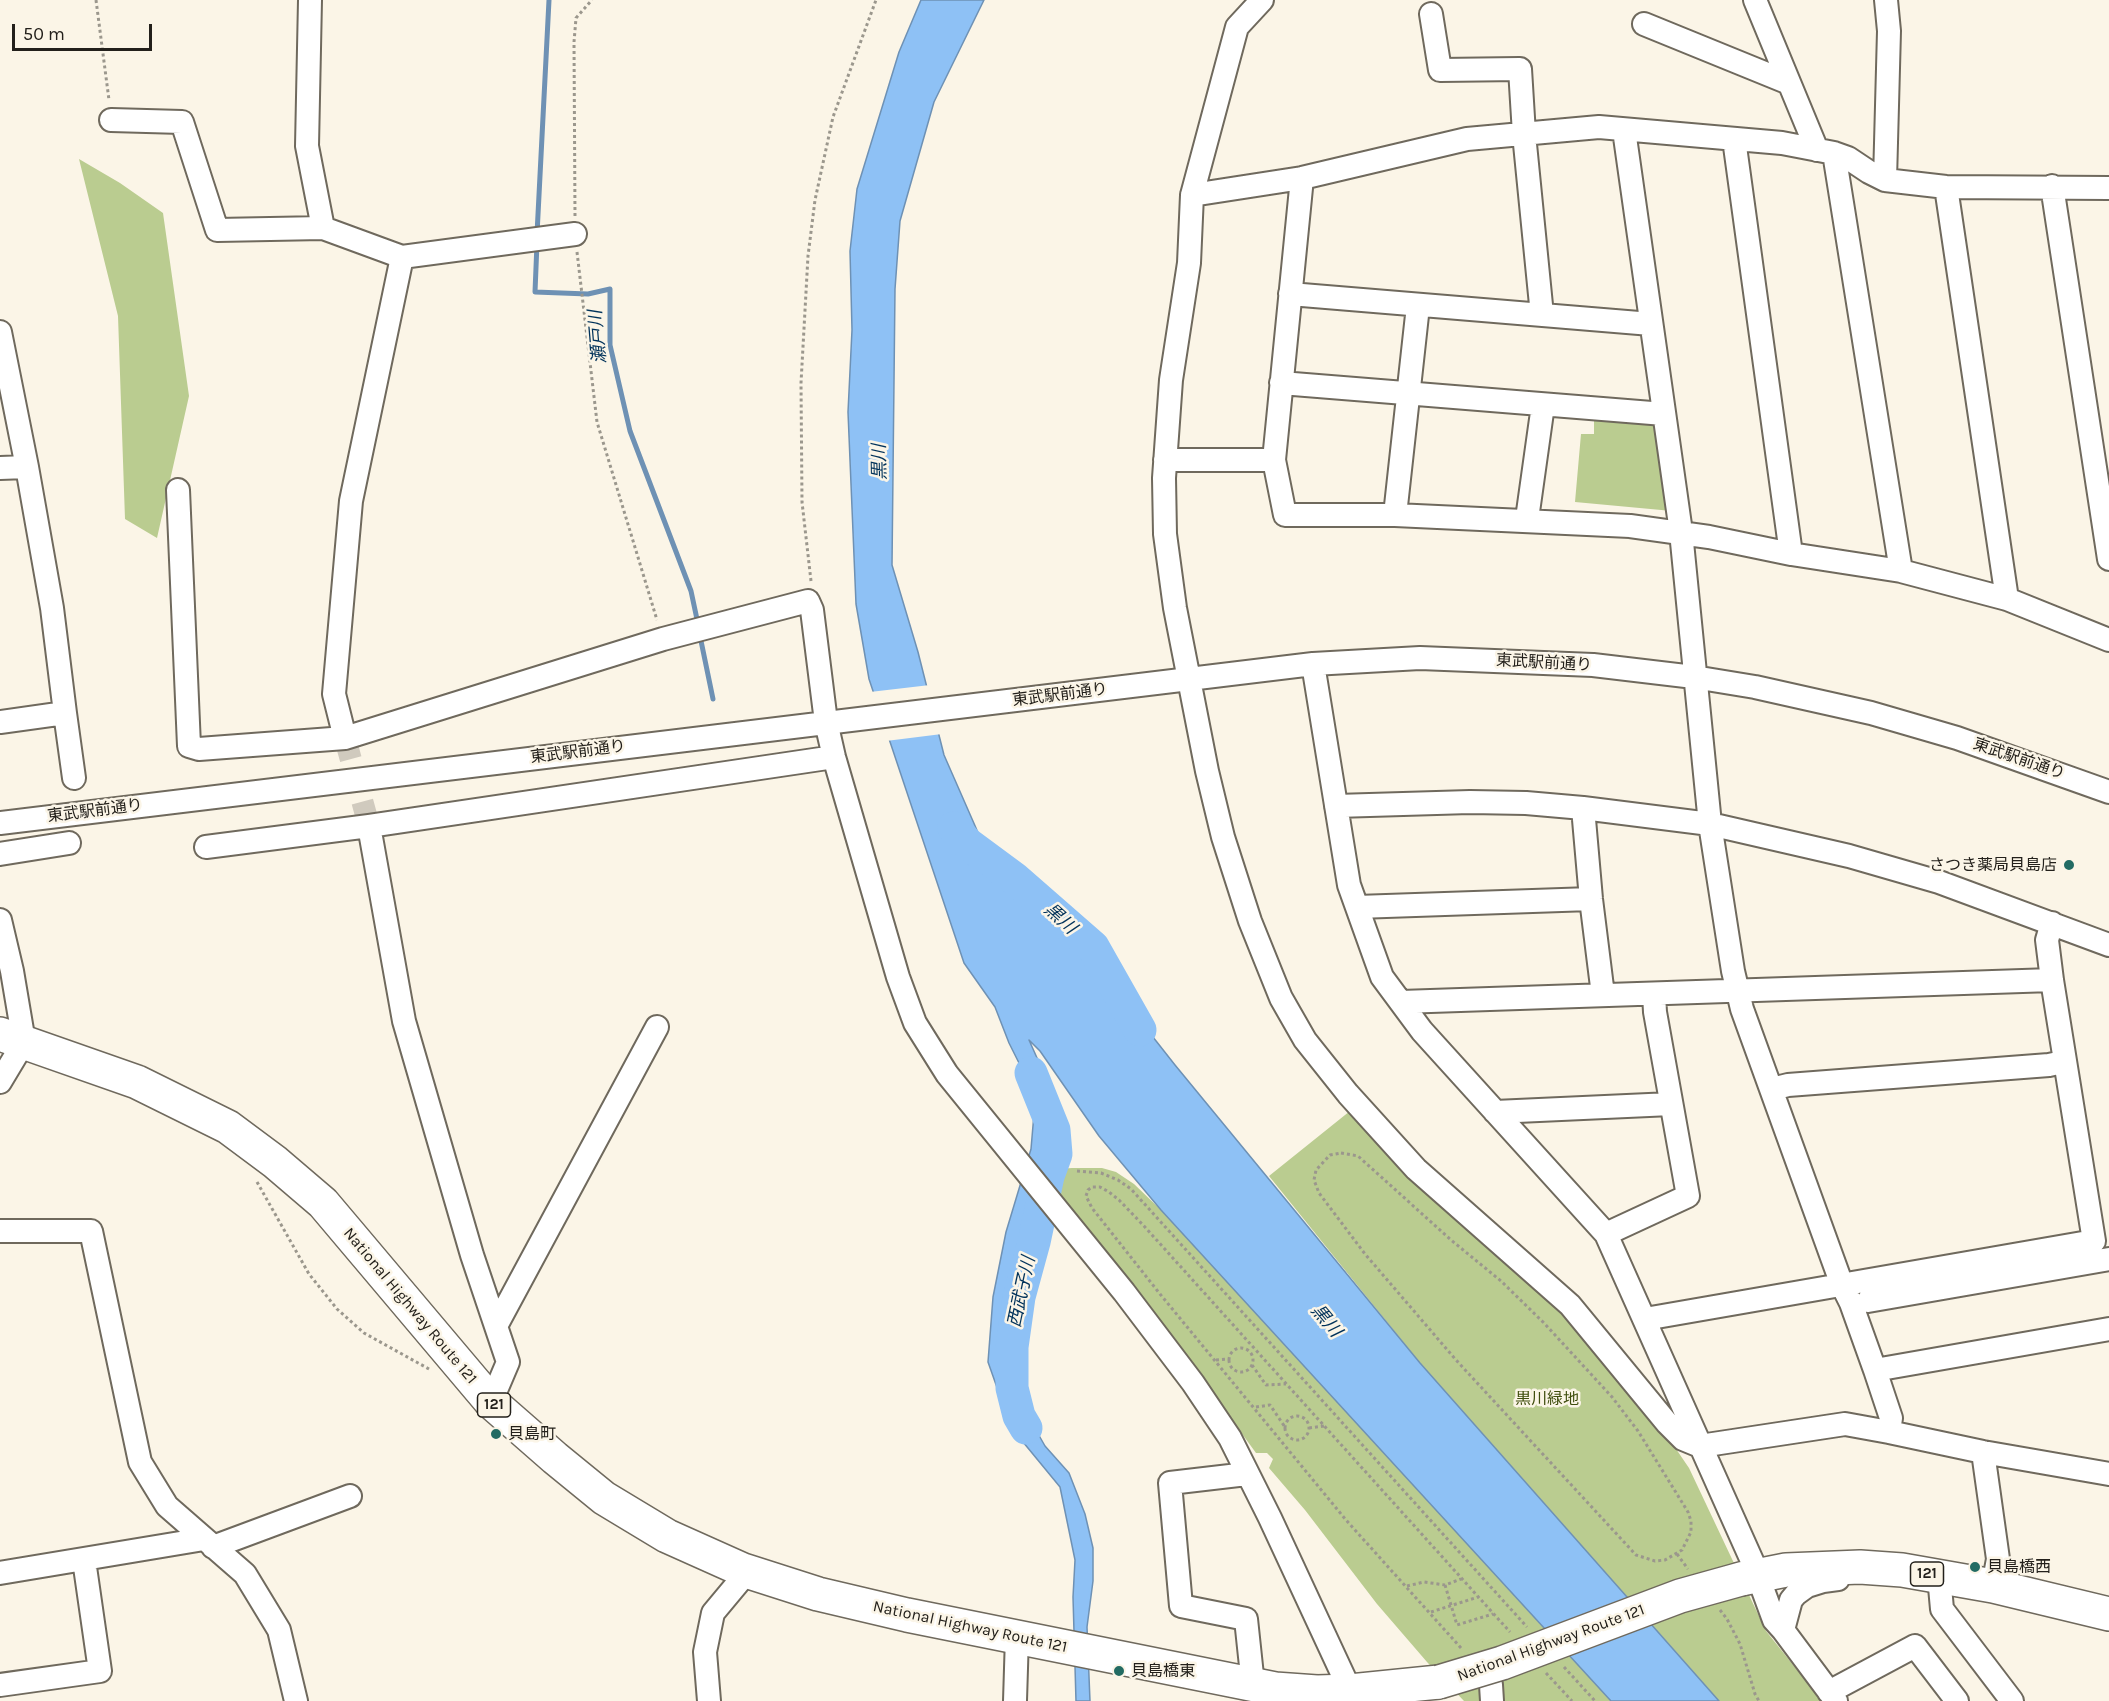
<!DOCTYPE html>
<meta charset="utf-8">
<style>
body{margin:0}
#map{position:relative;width:2109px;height:1701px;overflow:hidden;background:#fbf5e7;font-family:Karla,sans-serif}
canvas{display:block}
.scale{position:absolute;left:12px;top:24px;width:140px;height:27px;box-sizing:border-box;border:3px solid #23201b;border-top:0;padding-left:8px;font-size:18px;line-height:21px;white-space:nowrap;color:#23201b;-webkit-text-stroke:4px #fbf5e7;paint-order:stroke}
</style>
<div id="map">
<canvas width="2109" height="1701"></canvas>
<div class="scale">50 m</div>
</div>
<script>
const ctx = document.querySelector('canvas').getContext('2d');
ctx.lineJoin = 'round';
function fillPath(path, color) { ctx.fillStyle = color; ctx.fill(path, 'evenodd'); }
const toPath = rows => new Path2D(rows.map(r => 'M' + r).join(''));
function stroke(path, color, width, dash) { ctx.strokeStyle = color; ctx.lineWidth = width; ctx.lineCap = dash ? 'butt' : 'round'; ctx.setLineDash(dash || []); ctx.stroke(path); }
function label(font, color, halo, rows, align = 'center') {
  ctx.font = font + ' Karla,"Noto Sans JP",sans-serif'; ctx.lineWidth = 5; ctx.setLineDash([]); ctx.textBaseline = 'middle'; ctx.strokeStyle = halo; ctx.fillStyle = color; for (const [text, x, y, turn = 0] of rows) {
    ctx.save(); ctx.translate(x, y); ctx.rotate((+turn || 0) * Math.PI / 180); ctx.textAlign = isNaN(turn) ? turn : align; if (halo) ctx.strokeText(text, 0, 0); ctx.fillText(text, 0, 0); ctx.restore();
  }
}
const green = toPath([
 [79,159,120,183,163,213,189,396,157,538,125,519,118,316],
 [1594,416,1650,419,1661,430,1672,511,1575,502,1581,434,1594,434],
 [1350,1111,1557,1302,1644,1402,1689,1468,1766,1631,1822,1701,1719,1701,1420,1363,1269,1176],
 [1072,1168,1102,1168,1116,1172,1134,1184,1161,1210,1611,1701,1464,1701,1427,1662,1377,1604,1305,1510,1269,1468,1273,1459,1267,1453,1256,1453,1232,1420,1066,1212,1050,1187,1051,1177,1055,1172,1059,1169]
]);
const water = toPath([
 [921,0,984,0,934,102,900,221,895,289,892,565,918,652,944,755,976,828,991,866,1086,952,1175,1065,1420,1363,1719,1701,1611,1701,1161,1210,1099,1136,1040,1051,1029,1040,1046,1078,1050,1151,1026,1221,1011,1291,1002,1357,1007,1376,1024,1409,1045,1446,1069,1473,1085,1514,1093,1548,1093,1581,1087,1627,1090,1701,1076,1701,1073,1597,1075,1560,1060,1487,1023,1442,1000,1396,988,1362,993,1297,1006,1232,1031,1149,1035,1102,1032,1089,1009,1043,995,1007,964,963,869,679,856,604,848,412,852,330,850,251,857,189,899,52,921,0]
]);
const pier = toPath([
 [930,685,942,734,886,741,870,692]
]);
const stream = toPath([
 [537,234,549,0],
 [537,243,535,292,588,294,610,289,610,345,630,431,691,591,698,624],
 [700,636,713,699]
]);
const river = toPath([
 [954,828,968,844,1014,878,1093,947,1140,1030],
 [1026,1428,1019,1416,1012,1388,1012,1347,1019,1297,1034,1242,1048,1176,1056,1154,1054,1130,1031,1073]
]);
const minorTunnel = toPath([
 [345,738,369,826]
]);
const path = toPath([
 [96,0,109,100],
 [575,216,574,42,576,18,592,0],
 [577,252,597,422,657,620],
 [811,581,802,502,801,383,808,256,815,200,833,117,876,0],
 [1341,1153,1358,1156,1451,1240,1501,1281,1544,1323,1612,1397,1638,1431,1688,1512,1691,1521,1691,1532,1682,1550,1665,1560,1655,1561,1636,1555,1456,1360,1365,1254,1319,1193,1314,1180,1316,1170,1330,1155,1341,1153],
 [1077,1171,1101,1173,1118,1180,1131,1189,1527,1627],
 [257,1182,309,1274,337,1309,364,1333,429,1369],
 '1229 1360a12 12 0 1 1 24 0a12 12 0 1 1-24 0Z',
 [1216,1360,1229,1359],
 [1252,1365,1266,1385,1286,1384],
 [1256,1407,1270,1405,1285,1427],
 '1285 1428a12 12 0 1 1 24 0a12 12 0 1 1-24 0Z',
 [1309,1428,1324,1426],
 [1677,1554,1688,1569],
 [1445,1585,1457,1625,1493,1614],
 [1407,1586,1424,1582,1445,1585,1461,1579],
 [1720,1610,1727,1619,1740,1644,1755,1694,1759,1701],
 [1431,1612,1478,1597],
 [1461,1648,1346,1520,1160,1294,1092,1208,1086,1196,1088,1190,1092,1187,1100,1187,1109,1192,1119,1200,1144,1226,1510,1632],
 [1564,1667,1595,1701],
 [1546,1673,1572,1701]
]);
const minor = toPath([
 [310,0,307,146,323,228,402,257,575,234],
 [1262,0,1237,27,1192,195,1189,263,1171,380,1164,478,1165,534,1175,608,1207,771,1223,837,1250,921,1281,998,1305,1040,1348,1094,1416,1169,1570,1305,1667,1423,1683,1439,1700,1446,1845,1424,1889,1432],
 [1755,0,1817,150],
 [1431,14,1440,70,1520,69,1524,134,1542,315],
 [1644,24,1789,83],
 [111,120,182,122,217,230,323,228],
 [1624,130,1681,532,1710,824,1733,971,1742,1009,1842,1285,1851,1303,1875,1370,1891,1418,1889,1432,1983,1452,2109,1474],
 [1834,153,1901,571],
 [1302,178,1274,460,1285,515,1395,515,1630,526,1709,537,1791,554,1734,139],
 [1885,180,1889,31,1886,0],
 [2052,186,2109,559],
 [1946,187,2007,599],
 [1192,195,1302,178,1467,139,1599,127,1782,143,1834,153,1848,158,1869,172,1885,180,1946,187,2109,188],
 [1290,294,1651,324],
 [0,332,27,467,52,608,65,713,0,722],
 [1281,383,1664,414],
 [1165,460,1274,460],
 [0,468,27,467],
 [178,490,189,746,199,749,345,738,663,639,808,601,812,610,826,722,834,757,898,977,915,1023,947,1074,1124,1292,1193,1383,1230,1438,1270,1518,1355,1701],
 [1395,515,1418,306],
 [1527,519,1543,405],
 [1791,554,1901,571,2007,599,2109,640],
 [1313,664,1349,885,1382,977,1422,1031,1606,1234,1753,1563,1774,1620,1783,1630,1836,1701],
 [65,713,74,778],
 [345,738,334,694,351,501,402,257],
 [1336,806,1470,802,1526,803,1583,808,1710,824,1849,856,1939,882,2109,945],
 [1583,808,1591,899,1603,995],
 [0,823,1313,664,1420,658,1593,665,1694,677,1755,687,1871,713,1957,738,2109,792],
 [369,826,404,1021,472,1255,508,1362,491,1402],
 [206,847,369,826,834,757],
 [0,854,69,843],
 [1357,907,1591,899],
 [0,920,12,971,24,1042,0,1082],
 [1401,1002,2052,980],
 [1772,1089,1788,1085,2049,1065,2063,1062],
 [1495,1112,1671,1104],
 [0,1231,91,1231,140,1462,167,1506,245,1574,279,1630,296,1701],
 [1606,1234,1688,1196,1655,1012,1654,994],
 [1868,1301,2109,1259],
 [1645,1319,2094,1241,2052,980,2047,940,2052,923],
 [496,1326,657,1027],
 [1875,1370,2109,1329],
 [1983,1452,1998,1559,1993,1586],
 [1247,1474,1170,1483,1181,1606,1246,1619,1253,1685],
 [213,1547,350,1496],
 [0,1573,204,1539],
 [1939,1576,1942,1609,2012,1701],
 [1783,1630,1791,1600,1796,1594,1807,1586,1823,1581,1838,1579],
 [0,1685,100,1671,84,1560],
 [1491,1685,1492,1701],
 [1829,1692,1915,1646,1957,1701],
 [709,1701,705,1652,713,1613,748,1571],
 [1015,1701,1017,1636]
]);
const highway = toPath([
 [0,1034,137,1082,228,1127,275,1162,323,1203,491,1402,555,1458,604,1498,667,1536,743,1570,818,1594,907,1615,1275,1689,1317,1692,1350,1691,1439,1682],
 [1741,1579,1786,1570,1860,1567,1902,1570,1993,1586,2109,1614]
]);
const highwayBridge = toPath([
 [1439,1682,1502,1663,1680,1596,1741,1579]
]);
const markers = [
 [2069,865,6,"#226b63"],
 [496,1434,6,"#226b63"],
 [1975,1567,6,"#226b63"],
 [1119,1671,6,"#226b63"]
];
const shields = [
 [494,1405,33],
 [1927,1574,33]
];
const shieldNames = [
 ["121",494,1405],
 ["121",1927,1574]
];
const streetNames = [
 ["東武駅前通り",1544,663,3],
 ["東武駅前通り",1060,695,-7],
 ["東武駅前通り",578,752,-7],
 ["東武駅前通り",2019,759,19],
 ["東武駅前通り",95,811,-7],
 ["National Highway Route 121",410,1306,50],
 ["National Highway Route 121",970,1627,12],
 ["National Highway Route 121",1551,1643,-20]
];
const poiNames = [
 ["さつき薬局貝島店",2057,865,"right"],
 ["貝島町",508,1434],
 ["貝島橋西",1987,1567],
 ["貝島橋東",1131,1671]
];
const parkNames = [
 ["黒川緑地",1547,1399]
];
const waterNames = [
 ["瀬戸川",598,337,-95],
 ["黒川",880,462,-91],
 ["黒川",1060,919,42],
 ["西武子川",1022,1292,-78],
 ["黒川",1326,1321,50]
];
fillPath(green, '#bacc90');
fillPath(water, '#8ec1f5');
stroke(water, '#6e91b4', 1.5);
fillPath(pier, '#fbf5e7');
stroke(stream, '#6e91b4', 5);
stroke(river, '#8ec1f5', 33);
stroke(minorTunnel, '#d0cabe', 22, [22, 11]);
stroke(minor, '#6f695d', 26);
stroke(highway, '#6f695d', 36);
stroke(path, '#9b978d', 3, [3, 3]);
stroke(minor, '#fff', 22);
stroke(highway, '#fff', 33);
stroke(highwayBridge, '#6f695d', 36, []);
stroke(highwayBridge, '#fff', 33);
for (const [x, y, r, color] of markers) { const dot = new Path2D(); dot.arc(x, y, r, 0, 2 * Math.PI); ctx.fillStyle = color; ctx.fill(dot); stroke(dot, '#fbf5e7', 2); }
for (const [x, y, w] of shields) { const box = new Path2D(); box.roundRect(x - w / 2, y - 12, w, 24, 4.5); ctx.fillStyle = '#fbf5e7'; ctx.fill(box); stroke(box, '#23201b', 1.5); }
label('bold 15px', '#23201b', null, shieldNames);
label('16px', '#23201b', '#fbf5e7', streetNames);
label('16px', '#23201b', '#fbf5e7', poiNames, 'left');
label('16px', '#404e0e', '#fbf5e7', parkNames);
label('italic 18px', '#00325a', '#fbf5e7', waterNames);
</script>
